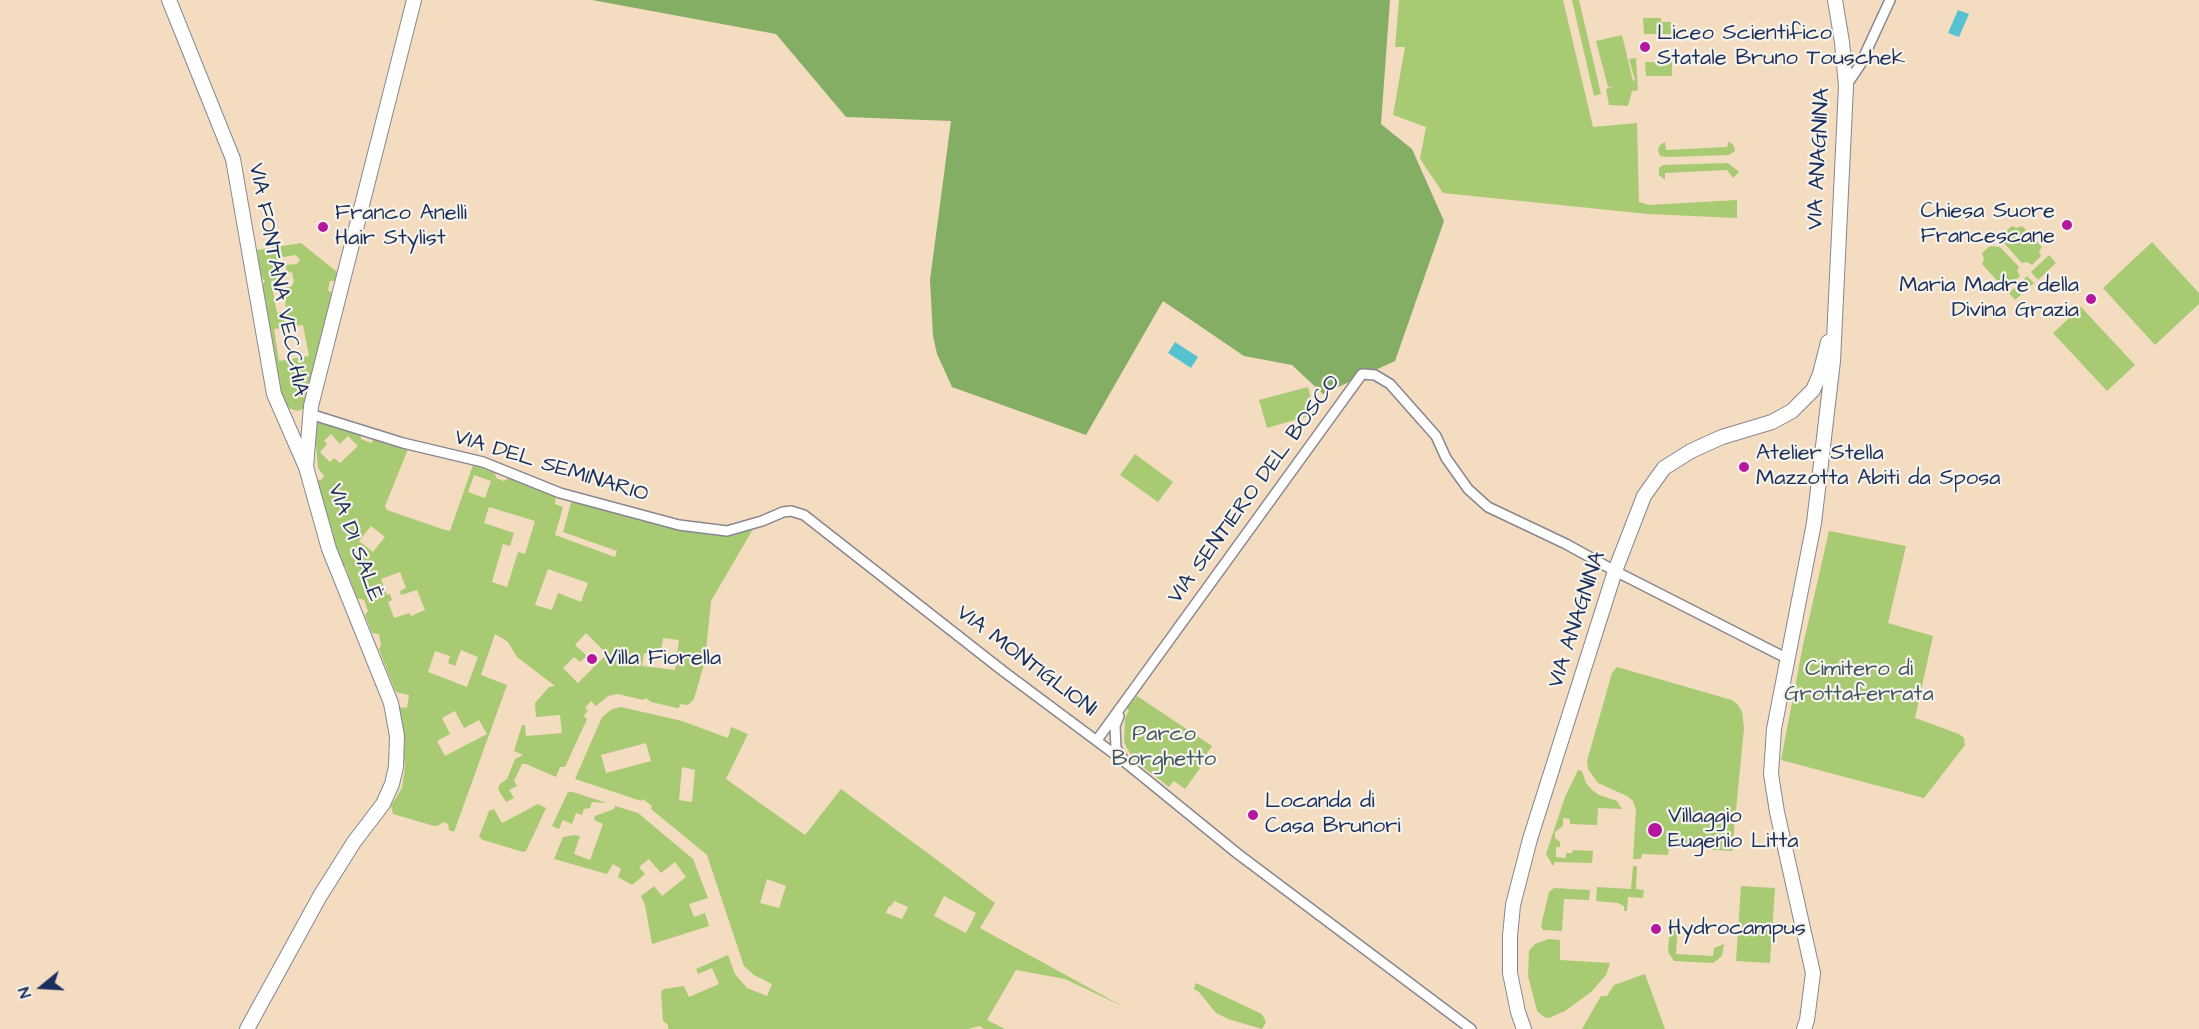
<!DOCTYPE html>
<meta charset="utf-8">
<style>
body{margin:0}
#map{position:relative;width:2199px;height:1029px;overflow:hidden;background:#f4dcc1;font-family:"Architects Daughter",sans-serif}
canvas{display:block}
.north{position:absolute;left:12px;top:957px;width:60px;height:60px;-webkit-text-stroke:4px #f7f3e8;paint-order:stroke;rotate:252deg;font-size:16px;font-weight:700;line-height:24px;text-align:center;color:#1b2f5e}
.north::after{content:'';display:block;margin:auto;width:21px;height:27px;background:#1b2f5e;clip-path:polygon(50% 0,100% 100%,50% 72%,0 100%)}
</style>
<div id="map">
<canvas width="2199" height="1029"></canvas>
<div class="north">N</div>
</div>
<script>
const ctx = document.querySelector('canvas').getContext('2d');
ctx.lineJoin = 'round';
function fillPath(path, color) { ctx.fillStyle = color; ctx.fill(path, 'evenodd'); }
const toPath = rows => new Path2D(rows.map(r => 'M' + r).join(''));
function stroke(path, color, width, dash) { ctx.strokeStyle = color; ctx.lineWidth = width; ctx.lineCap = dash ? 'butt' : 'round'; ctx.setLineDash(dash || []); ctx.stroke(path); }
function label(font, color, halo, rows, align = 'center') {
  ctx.font = font + ' "Architects Daughter",sans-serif'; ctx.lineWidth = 4.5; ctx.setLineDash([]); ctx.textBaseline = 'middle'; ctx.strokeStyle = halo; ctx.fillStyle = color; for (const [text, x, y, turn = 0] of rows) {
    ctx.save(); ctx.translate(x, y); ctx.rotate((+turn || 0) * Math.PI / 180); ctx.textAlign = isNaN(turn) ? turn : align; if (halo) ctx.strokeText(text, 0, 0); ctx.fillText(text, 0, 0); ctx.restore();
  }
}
const green = toPath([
 [1399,0,1563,0,1593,127,1637,123,1639,202,1649,205,1737,200,1737,218,1648,214,1443,193,1420,159,1426,127,1393,115,1405,47,1395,47],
 [1572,0,1579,0,1601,94,1594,96],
 [1643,18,1661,18,1661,22,1671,22,1671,34,1644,34],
 [1622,35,1633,81,1635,80,1629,59,1636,58,1638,90,1632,91,1628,106,1609,105,1606,89,1614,86,1608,87,1596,41],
 [1645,62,1672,62,1672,76,1646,76],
 [1729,141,1734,146,1735,151,1729,155,1666,157,1660,156,1658,150,1660,145,1665,142,1666,150,1727,147],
 [1728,163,1739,172,1733,178,1727,170,1665,173,1665,180,1659,175,1659,168,1663,165],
 [2012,226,2017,228,2022,226,2042,247,2039,252,2041,256,2032,265,2027,262,2022,263,2004,243,2003,234],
 [2152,242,2199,293,2199,304,2155,345,2103,288],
 [301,243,337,272,335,281,330,281,329,286,328,290,332,293,306,403,303,409,298,411,288,408,281,400,261,287,265,281,260,277,257,250],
 [296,255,300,260,297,264,286,265,287,273,292,272,293,277,280,279,277,258],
 [293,277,294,282,291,287,279,288,281,295,285,295,286,311,277,313,271,281],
 [303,325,309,356,279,361,274,329],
 [1990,246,2000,247,2019,267,2017,271,2020,276,2010,285,2006,283,2001,285,1982,264,1984,259,1982,253],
 [2049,255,2056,263,2038,280,2031,272],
 [2027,276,2034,283,2015,300,2009,293],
 [2081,307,2135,365,2107,391,2053,333],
 [1308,387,1315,414,1267,428,1259,400],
 [314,421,361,435,361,439,371,443,374,439,408,449,385,506,387,510,442,529,450,531,473,465,495,473,496,478,504,481,509,478,556,495,555,504,563,507,555,535,615,557,617,551,563,532,571,503,576,501,689,532,727,535,753,529,711,601,705,661,694,699,688,705,680,704,679,708,677,708,651,702,646,698,643,700,618,694,608,696,596,706,591,701,585,708,588,710,584,716,587,719,565,767,560,767,556,777,526,764,522,764,514,781,517,786,509,790,514,798,506,802,498,789,500,784,507,779,515,759,523,755,514,751,522,725,525,725,526,736,562,733,560,715,536,717,535,703,549,687,555,686,517,657,508,642,495,634,481,675,507,685,454,832,449,830,448,824,443,822,439,825,434,826,393,814,391,806,402,788,405,768,399,707,407,708,409,695,396,692,394,688,379,649,381,645,379,634,372,633,365,615,368,611,364,600,357,598,345,566,342,566,331,535,316,480,321,480,324,476,318,468],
 [331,434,340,444,348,436,358,446,340,463,334,458,330,462,320,452,327,444,324,441],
 [474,475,491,481,485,498,468,492],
 [489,507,535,521,525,554,518,552,507,587,492,582,503,544,510,546,514,533,484,523],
 [371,526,385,537,373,552,359,541],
 [548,569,588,583,581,602,558,593,552,610,535,605],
 [400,572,406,588,400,591,401,595,417,590,425,610,411,616,409,613,394,618,388,602,392,600,390,594,387,595,381,579],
 [586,633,607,654,578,683,563,668,574,657,580,662,587,656,575,645],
 [663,638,679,640,675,670,642,666,644,653,661,655],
 [461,650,478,657,467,687,428,672,435,651,450,656,448,663,455,666],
 [455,711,464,728,479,720,487,734,445,756,437,741,450,734,442,718],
 [1135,454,1173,482,1158,502,1120,475],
 [1829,531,1906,546,1888,623,1933,636,1915,718,1959,734,1964,738,1965,745,1924,798,1781,760,1803,645],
 [1617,667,1732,700,1738,705,1742,712,1744,728,1732,851,1669,847,1668,855,1642,854,1641,859,1633,859,1636,810,1633,801,1627,796,1598,783,1588,769,1587,761,1612,673],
 [1137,696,1212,746,1204,758,1206,760,1185,789,1174,781,1169,787,1134,760,1128,750,1124,742,1125,719,1129,710,1127,708],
 [621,707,682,721,728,738,731,727,748,734,726,779,805,835,841,789,995,903,980,928,1124,1007,1065,979,1016,970,987,1020,1005,1029,984,1029,980,1026,968,1029,668,1029,668,1025,663,1021,661,992,664,989,684,986,689,997,719,984,712,968,698,974,696,969,728,955,735,974,747,988,767,996,772,984,754,975,744,966,707,855,651,809,652,806,643,799,641,801,575,779,602,717,612,709],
 [646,743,651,761,606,773,601,755],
 [682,767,695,770,692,802,679,800],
 [767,879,786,886,779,908,760,903],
 [944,896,976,913,966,933,934,916],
 [894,901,908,907,902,919,886,913,889,906,891,906],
 [1578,770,1582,771,1586,783,1592,790,1599,795,1617,801,1622,809,1598,808,1597,825,1570,824,1570,819,1563,818,1563,826,1555,832,1555,838,1560,842,1560,847,1556,847,1556,857,1566,858,1566,853,1572,853,1573,850,1593,851,1592,863,1555,862,1553,866,1546,854,1565,797],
 [568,792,573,792,607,803,592,802,590,808,584,809,582,815,576,813,572,824,563,820,559,829,552,826],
 [538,804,546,808,526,851,523,852,483,840,479,837,489,811,494,809,502,823],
 [615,806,638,813,693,859,708,898,689,904,694,917,705,913,709,926,652,944,645,905,641,896,654,886,662,896,686,877,675,862,661,873,649,859,639,867,645,874,632,885,618,877,621,869,613,864,607,874,554,859,563,837,575,835,580,836,574,854,590,860,603,824,594,820,595,816,614,809],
 [1633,866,1637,866,1636,889,1644,890,1643,898,1628,897,1627,911,1624,911,1624,906,1618,903,1596,901,1597,887,1631,889],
 [1741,886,1775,888,1770,963,1736,961],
 [1554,888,1590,890,1589,900,1564,899,1562,931,1543,930,1541,926,1549,892],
 [1670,923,1678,924,1676,954,1713,956,1714,948,1724,944,1722,956,1713,963,1674,961,1668,952],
 [1549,939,1560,940,1560,960,1610,963,1606,975,1591,992,1565,1011,1549,1018,1544,1017,1537,1011,1528,976,1529,951,1535,944],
 [1645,974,1665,1029,1582,1029,1601,996,1607,996,1614,985],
 [1196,983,1262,1014,1266,1022,1262,1029,1228,1019,1216,1013,1199,992,1194,989]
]);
const forest = toPath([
 [592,0,1390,0,1381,124,1412,149,1444,221,1395,361,1323,394,1292,365,1244,356,1163,301,1086,435,952,387,937,354,933,336,930,280,951,121,846,117,776,34]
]);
const water = toPath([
 [1958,10,1969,14,1959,37,1948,33],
 [1175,342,1198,357,1191,368,1168,353]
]);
const street = toPath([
 [1846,86,1860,65,1890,0],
 [310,414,403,443,483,462,560,493,679,525,727,531,762,521,783,512,791,511,804,515,1003,671,1125,762,1238,854,1471,1029],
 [1119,716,1115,726,1116,748,1122,757],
 [1097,740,1362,374,1375,375,1390,384,1436,436,1446,458,1468,489,1488,507,1566,544,1615,571,1788,659]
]);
const secondary = toPath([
 [169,0,233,159,274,394,305,465],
 [247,1029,320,896,354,842,383,804,392,784,396,767,397,736,391,703,329,549,306,467,311,406,414,0],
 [1524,1029,1518,1012,1510,973,1510,936,1513,905,1530,839,1615,571,1644,496,1664,468,1691,451,1722,437,1772,422,1792,411,1813,390,1820,374,1828,342],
 [1804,1029,1807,1020,1813,973,1777,812,1771,774,1774,729,1814,523,1833,361,1846,86,1842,42,1835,0]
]);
const markers = [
 [1645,47,6,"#b5179e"],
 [2067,225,6,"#b5179e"],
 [323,227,6,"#b5179e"],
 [2091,299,6,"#b5179e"],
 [1744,467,6,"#b5179e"],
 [592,659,6,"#b5179e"],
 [1253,815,6,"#b5179e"],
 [1655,830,8,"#b5179e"],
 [1656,929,6,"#b5179e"]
];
const poiNames = [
 ["Liceo Scientifico",1657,34],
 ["Statale Bruno Touschek",1657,59],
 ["Chiesa Suore",2055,212,"right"],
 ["Francescane",2055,237,"right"],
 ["Franco Anelli",335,214],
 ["Hair Stylist",335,239],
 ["Maria Madre della",2079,286,"right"],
 ["Divina Grazia",2079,311,"right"],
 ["Atelier Stella",1756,454],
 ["Mazzotta Abiti da Sposa",1756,479],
 ["Villa Fiorella",604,659],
 ["Locanda di",1265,802],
 ["Casa Brunori",1265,827],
 ["Villaggio",1668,817],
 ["Eugenio Litta",1668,842],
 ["Hydrocampus",1668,929]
];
const streetNames = [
 ["VIA ANAGNINA",1820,159,-87],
 ["VIA FONTANA VECCHIA",277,280,79],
 ["VIA DEL SEMINARIO",551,467,17],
 ["VIA SENTIERO DEL BOSCO",1255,490,-54],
 ["VIA DI SALÈ",354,543,70],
 ["VIA ANAGNINA",1578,620,-72],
 ["VIA MONTIGLIONI",1026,662,37]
];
const parkNames = [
 ["Cimitero di",1859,670],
 ["Grottaferrata",1859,695],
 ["Parco",1164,735],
 ["Borghetto",1164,760]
];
fillPath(green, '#a7ca73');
fillPath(forest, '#85ae65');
fillPath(water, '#56c2cf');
stroke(street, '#888690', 12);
stroke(secondary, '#888690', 16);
stroke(street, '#fff', 9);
stroke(secondary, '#fff', 14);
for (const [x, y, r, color] of markers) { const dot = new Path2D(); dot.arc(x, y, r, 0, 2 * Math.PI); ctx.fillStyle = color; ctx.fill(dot); stroke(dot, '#f7f3e8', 2); }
label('22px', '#1b2f5e', '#f7f3e8', poiNames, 'left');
label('22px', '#1b2f5e', '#f7f3e8', streetNames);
label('22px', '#3e5663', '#f7f3e8', parkNames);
</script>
